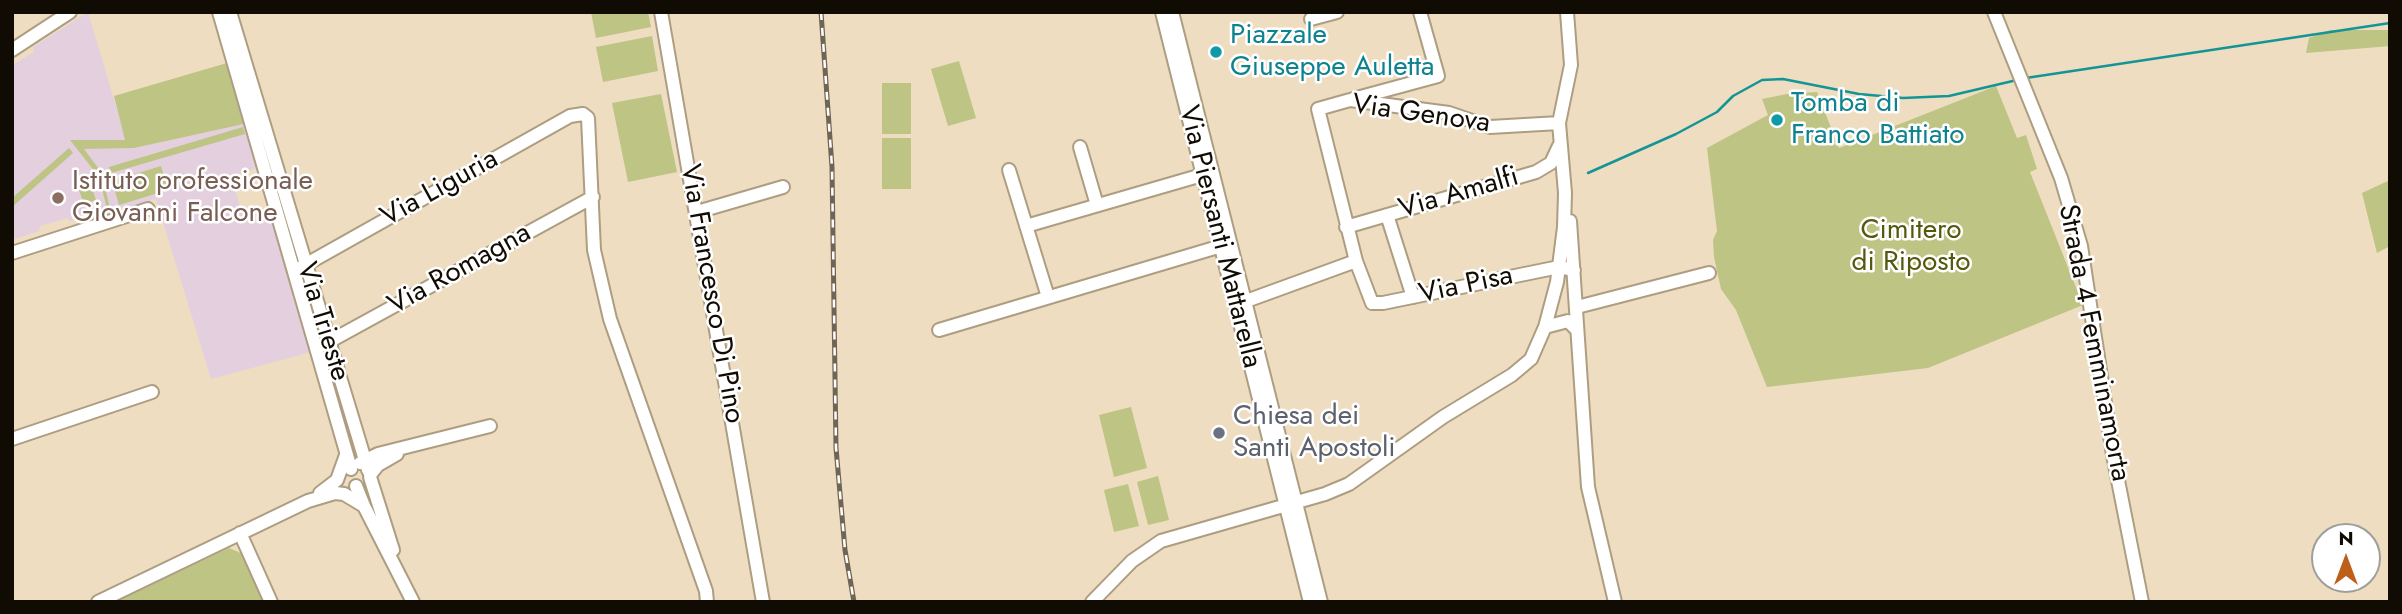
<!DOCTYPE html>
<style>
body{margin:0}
#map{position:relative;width:2402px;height:614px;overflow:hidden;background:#eeddc0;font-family:Jost,sans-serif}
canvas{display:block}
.frame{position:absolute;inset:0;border:14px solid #110c03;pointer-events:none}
.north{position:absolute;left:2311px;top:523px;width:70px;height:70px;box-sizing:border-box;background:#fff;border:2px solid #a09e9a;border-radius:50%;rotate:0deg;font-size:19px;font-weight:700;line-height:28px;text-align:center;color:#110c03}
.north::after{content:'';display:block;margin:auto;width:24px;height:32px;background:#bd5e19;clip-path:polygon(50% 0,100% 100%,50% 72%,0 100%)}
</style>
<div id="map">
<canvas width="2402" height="614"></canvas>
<div class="frame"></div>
<div class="north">N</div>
</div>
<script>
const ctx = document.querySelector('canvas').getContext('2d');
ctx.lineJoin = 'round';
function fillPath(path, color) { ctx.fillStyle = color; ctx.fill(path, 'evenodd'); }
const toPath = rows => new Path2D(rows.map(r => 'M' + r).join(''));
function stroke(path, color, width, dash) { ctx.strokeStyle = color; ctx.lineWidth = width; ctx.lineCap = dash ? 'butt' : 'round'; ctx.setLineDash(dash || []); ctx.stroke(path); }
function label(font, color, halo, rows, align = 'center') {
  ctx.font = font + ' Jost,sans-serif'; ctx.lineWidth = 5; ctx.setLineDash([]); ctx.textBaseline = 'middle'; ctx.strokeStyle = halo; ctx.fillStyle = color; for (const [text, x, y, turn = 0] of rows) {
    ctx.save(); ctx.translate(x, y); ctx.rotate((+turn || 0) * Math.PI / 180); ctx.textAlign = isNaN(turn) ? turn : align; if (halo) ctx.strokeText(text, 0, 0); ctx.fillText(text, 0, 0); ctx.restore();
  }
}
const education = toPath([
 [88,12,126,140,71,140,99,177,107,209,70,221,68,218,40,226,39,231,12,240,12,65,34,52,33,47],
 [244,124,257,168,231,176,243,217,269,210,311,352,211,379,156,199,111,212,100,172,83,148,134,148]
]);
const green = toPath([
 [591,12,648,12,651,27,596,38],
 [2331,30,2390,30,2390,46,2306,53,2309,38],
 [652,36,658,71,603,82,596,47],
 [959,61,976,118,948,126,931,69],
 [227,63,244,124,134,148,84,149,101,172,110,208,107,209,99,177,70,140,125,140,114,96],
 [882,83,911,83,911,134,882,134],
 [1996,86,2017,138,2026,135,2037,169,2030,172,2083,305,1928,368,1767,387,1736,310,1721,289,1714,257,1713,240,1717,231,1707,148,1768,115,1762,99,1787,94,1817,92,1839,148],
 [661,94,677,172,628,182,612,103],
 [243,127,245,134,111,173,109,167],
 [882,138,911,138,911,189,882,189],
 [69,148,73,153,12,207,12,198],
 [161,166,168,190,119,205,112,181],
 [87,175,96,200,84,204,75,179],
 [2390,180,2390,246,2377,253,2362,193],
 [1131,407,1147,468,1114,477,1099,415],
 [1158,476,1169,520,1148,525,1137,482],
 [1128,484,1139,526,1114,532,1104,490],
 [229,548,243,554,264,602,115,602]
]);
const stream = toPath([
 [2026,78,2390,23],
 [1588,173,1676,134,1717,112,1733,96,1762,80,1783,79,1859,94,1903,98,1949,96,2017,80]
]);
const minor = toPath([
 [219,12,351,469],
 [230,12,368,470],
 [661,12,763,602],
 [1162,12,1310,602],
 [1172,12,1321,602],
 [1994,12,2061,178,2081,246,2113,455,2142,602],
 [1311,19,1337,12],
 [12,50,70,12],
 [1353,99,1438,76,1420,12],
 [1559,123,1490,127,1449,113,1350,100,1318,109,1356,261,1372,303,1383,303,1559,267,1574,270],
 [1080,147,1097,205],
 [1009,170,1048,297],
 [697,212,783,187],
 [1387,215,1413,297],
 [1570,221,1588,487,1615,602],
 [1026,226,1202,175,1210,178],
 [1346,227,1536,172,1551,163,1559,146],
 [12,253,148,209],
 [296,270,570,116,583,114,588,118,594,250,610,319,706,591,707,602],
 [1238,304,1356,261],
 [1577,307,1709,273],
 [1545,327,1568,321,1576,329],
 [939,330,1228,244],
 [323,345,593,197],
 [12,439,152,392],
 [360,463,378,454,490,426],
 [370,475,378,465,397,454],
 [370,477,393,550],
 [356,486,364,506,413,602],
 [320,493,337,480,346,455],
 [240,533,271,602],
 [98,602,308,501,335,493,344,494,364,506],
 [1092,602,1132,561,1161,541,1325,494,1349,484,1443,417,1512,375,1531,359,1545,327,1557,282,1564,227,1565,193,1559,123,1571,65,1567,12]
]);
const rail = toPath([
 [821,12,832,167,836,448,845,550,854,602]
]);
const markers = [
 [1216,52,7,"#0f9aa8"],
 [1777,120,7,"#0f9aa8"],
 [58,198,7,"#8d6e63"],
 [1219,433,7,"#6b7280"]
];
const cultureNames = [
 ["Piazzale",1230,36],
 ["Giuseppe Auletta",1230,68],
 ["Tomba di",1791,104],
 ["Franco Battiato",1791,136]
];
const streetNames = [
 ["Via Genova",1421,115,8],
 ["Via Liguria",440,189,-29],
 ["Via Amalfi",1459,194,-16],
 ["Via Piersanti Mattarella",1219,237,76],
 ["Via Romagna",460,270,-29],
 ["Via Pisa",1466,286,-12],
 ["Via Francesco Di Pino",711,294,80],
 ["Via Trieste",322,322,73],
 ["Strada 4 Femminamorta",2093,343,79]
];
const educationNames = [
 ["Istituto professionale",72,182],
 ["Giovanni Falcone",72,214]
];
const parkNames = [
 ["Cimitero",1911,231],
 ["di Riposto",1911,263]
];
const worshipNames = [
 ["Chiesa dei",1233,417],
 ["Santi Apostoli",1233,449]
];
fillPath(education, '#e3cfde');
fillPath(green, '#bdc484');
stroke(stream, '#139595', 2.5);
stroke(minor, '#ad9d81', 16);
stroke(minor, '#fff', 12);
stroke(rail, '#706554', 5);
stroke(rail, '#fff', 2.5, [8]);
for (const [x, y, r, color] of markers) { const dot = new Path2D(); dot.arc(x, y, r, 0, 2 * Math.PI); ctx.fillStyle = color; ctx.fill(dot); stroke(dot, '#fff', 2.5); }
label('28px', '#0d838f', '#fff', cultureNames, 'left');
label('28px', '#110c03', '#fff', streetNames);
label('28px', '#785e54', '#fff', educationNames, 'left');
label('28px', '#54590e', '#fff', parkNames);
label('28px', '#5b616d', '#fff', worshipNames, 'left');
</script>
